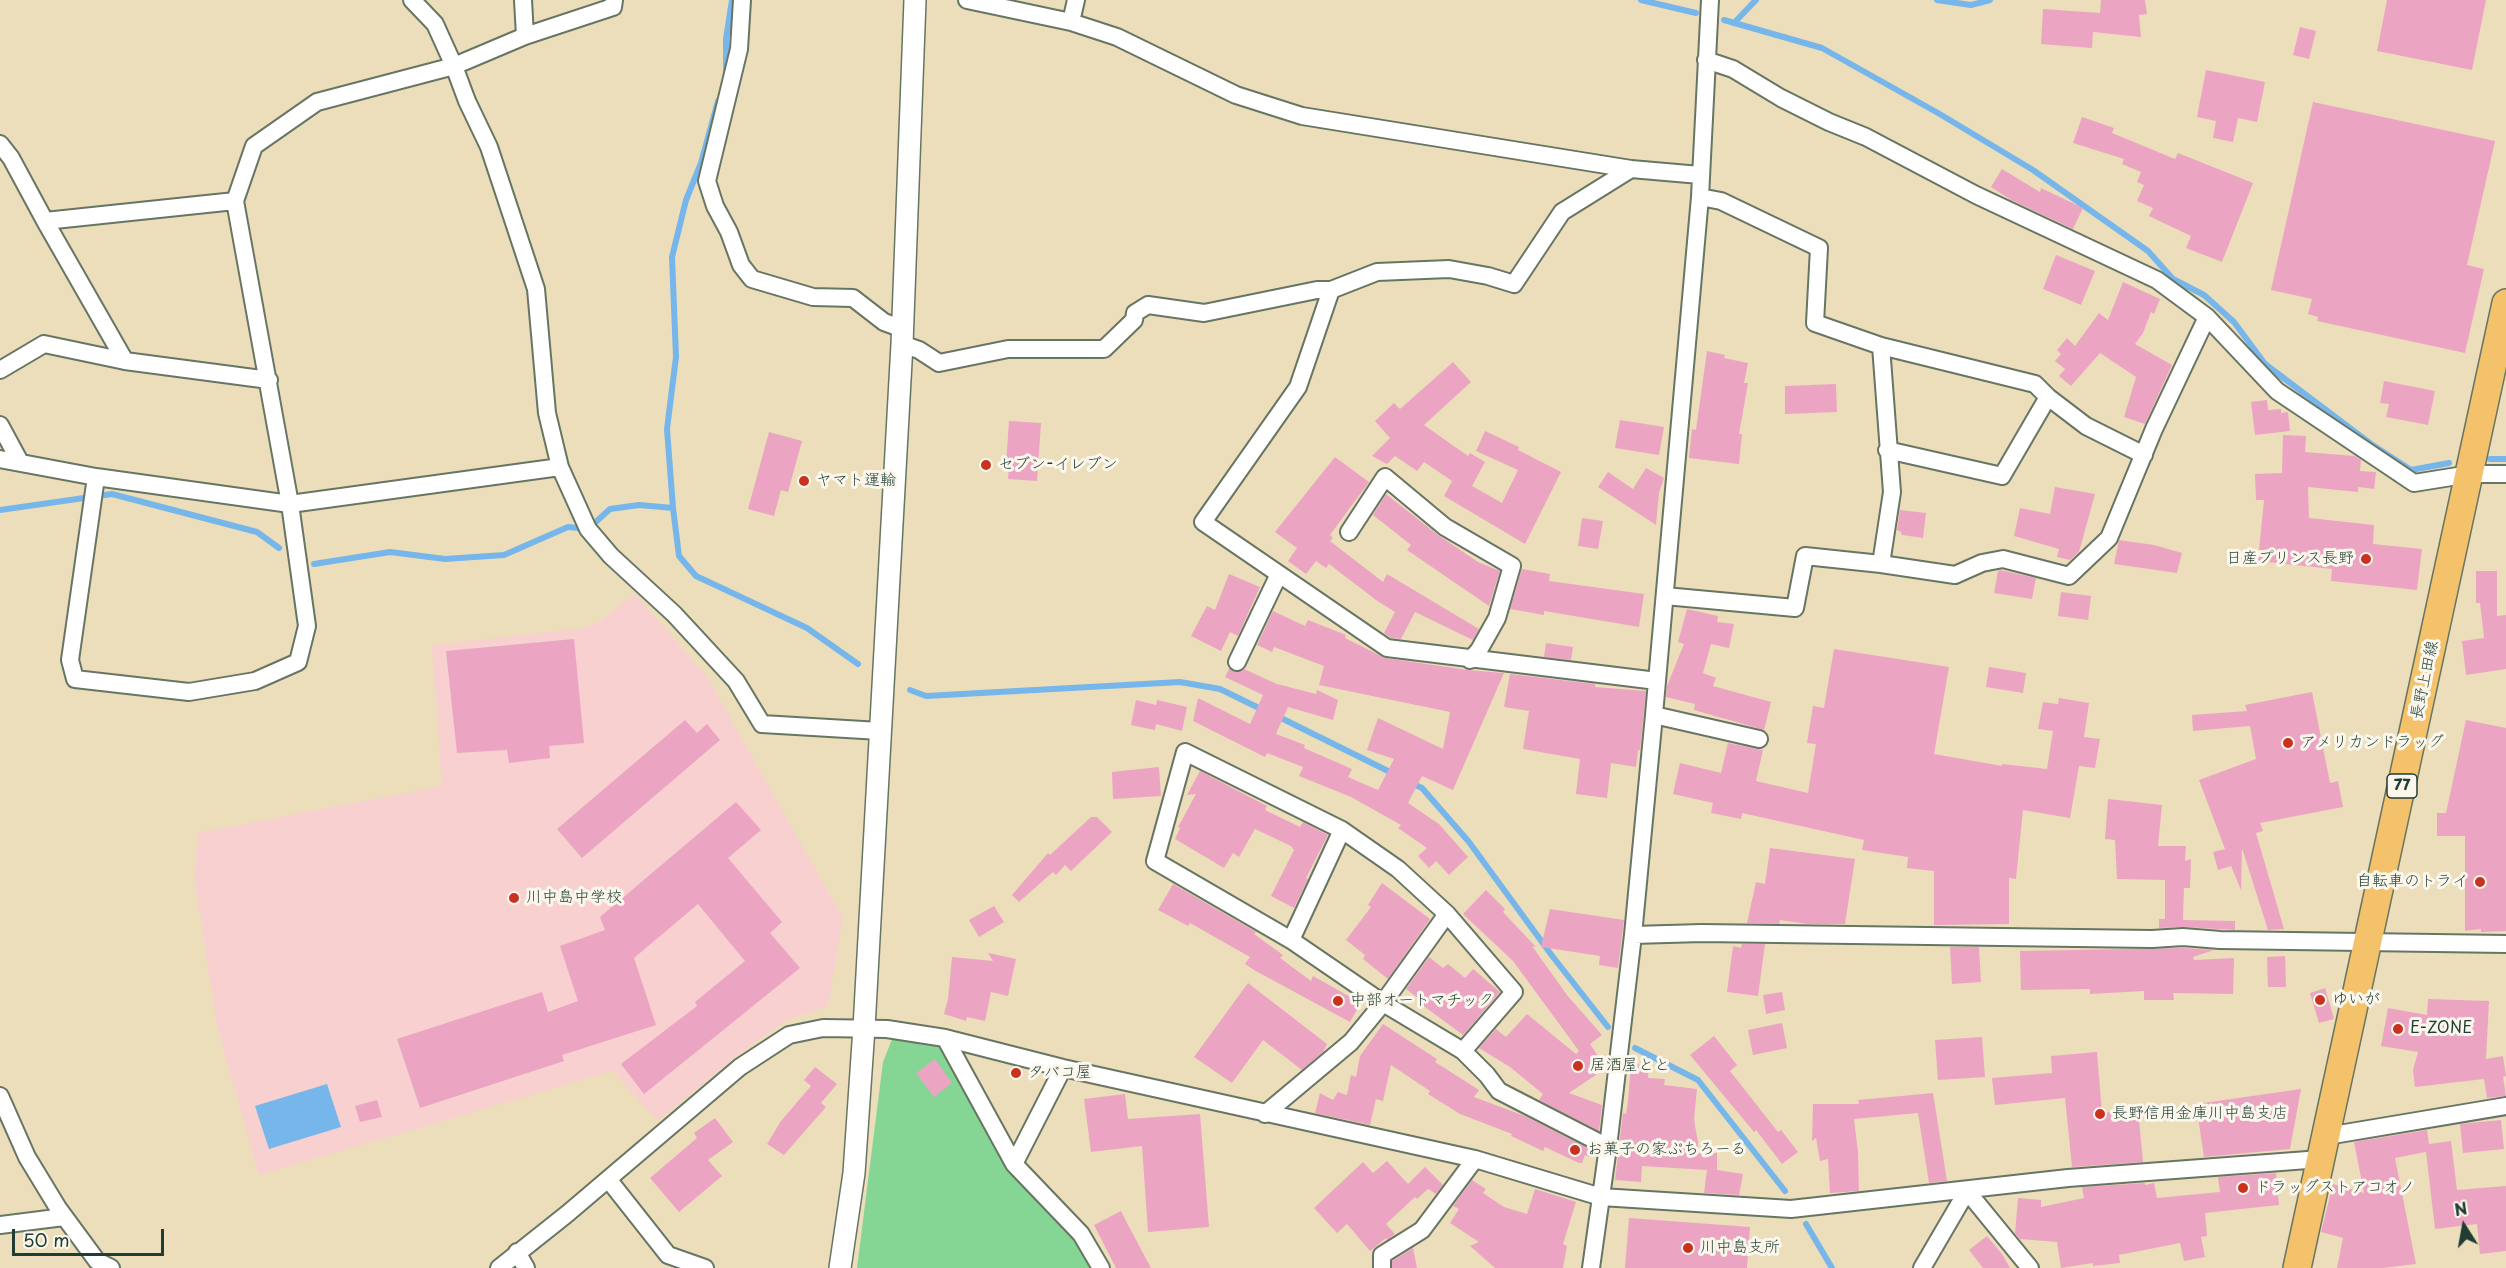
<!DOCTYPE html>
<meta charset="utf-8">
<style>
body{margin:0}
#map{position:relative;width:2506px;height:1268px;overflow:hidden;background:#ecdebb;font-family:"Playpen Sans",sans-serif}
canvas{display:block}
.north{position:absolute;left:2434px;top:1196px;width:60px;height:60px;-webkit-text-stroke:4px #fbf7ec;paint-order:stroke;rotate:349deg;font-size:16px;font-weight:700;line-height:24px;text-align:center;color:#1f3d34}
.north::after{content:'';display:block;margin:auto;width:21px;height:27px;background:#1f3d34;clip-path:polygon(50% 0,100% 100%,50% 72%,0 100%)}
.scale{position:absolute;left:12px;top:1229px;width:152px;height:27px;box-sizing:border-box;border:3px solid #1f3d34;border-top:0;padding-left:8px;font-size:18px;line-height:21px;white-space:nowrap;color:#1f3d34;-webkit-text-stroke:4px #fbf7ec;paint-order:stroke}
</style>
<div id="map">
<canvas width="2506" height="1268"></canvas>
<div class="north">N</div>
<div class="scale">50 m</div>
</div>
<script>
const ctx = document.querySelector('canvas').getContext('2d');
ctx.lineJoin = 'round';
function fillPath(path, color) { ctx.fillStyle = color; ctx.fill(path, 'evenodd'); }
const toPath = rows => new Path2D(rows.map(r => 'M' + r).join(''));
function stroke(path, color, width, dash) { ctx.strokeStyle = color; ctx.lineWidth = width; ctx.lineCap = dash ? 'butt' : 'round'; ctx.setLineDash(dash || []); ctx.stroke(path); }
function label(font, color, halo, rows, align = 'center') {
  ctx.font = font + ' "Playpen Sans","Klee One",sans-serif'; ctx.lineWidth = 6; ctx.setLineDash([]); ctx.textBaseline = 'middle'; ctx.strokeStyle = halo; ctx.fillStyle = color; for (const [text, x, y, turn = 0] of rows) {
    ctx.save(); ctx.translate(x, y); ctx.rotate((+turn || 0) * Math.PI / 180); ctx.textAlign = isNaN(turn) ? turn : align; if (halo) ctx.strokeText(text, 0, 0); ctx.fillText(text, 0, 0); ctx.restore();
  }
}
const built = toPath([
 [635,594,707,677,843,918,828,1006,785,1021,743,1051,657,1121,613,1071,259,1175,217,1026,194,877,198,833,442,786,432,645,579,629,596,624]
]);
const green = toPath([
 [893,1037,945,1038,1000,1157,1085,1240,1098,1268,857,1268,883,1062]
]);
const water = toPath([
 [327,1084,341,1127,269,1149,255,1106]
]);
const stream = toPath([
 [1641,0,1696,13],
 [1937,0,1971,5,1990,0],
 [1724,20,1822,48,1938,113,2033,170,2148,251,2173,279,2204,295,2234,322,2265,364,2371,444,2411,470,2449,463],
 [1734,23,1756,0],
 [726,71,726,39,732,0],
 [2490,459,2506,459],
 [673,508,667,429,676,357,672,257,686,200,701,163,718,101],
 [0,510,112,494,257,532,279,548],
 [314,564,390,552,445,559,504,555,568,527,588,529,610,509,639,505,673,508,679,556,696,576,807,628,858,664],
 [910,690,926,696,1180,682,1220,689,1265,711],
 [1277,716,1394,774],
 [1411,783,1422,788,1469,842,1553,957,1608,1027],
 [1635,1048,1698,1080,1785,1191],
 [1806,1224,1832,1268]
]);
const building = toPath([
 [2101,0,2145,0,2147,14,2139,15,2141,37,2093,32,2092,48,2041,44,2043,9,2100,13],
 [2387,0,2486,0,2472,70,2377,51],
 [2300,27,2316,31,2309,59,2293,55],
 [2206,70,2265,82,2257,122,2238,118,2233,142,2213,138,2216,121,2197,117],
 [2313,102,2495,141,2467,265,2484,269,2465,353,2317,321,2318,317,2308,314,2312,299,2271,290],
 [2082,117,2114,128,2112,133,2175,159,2178,153,2253,183,2222,262,2186,248,2191,236,2149,216,2153,208,2137,201,2144,185,2137,182,2141,172,2122,164,2124,159,2073,143],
 [2002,169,2040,192,2041,188,2083,208,2073,229,2011,200,1991,187],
 [2056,255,2095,271,2081,305,2043,289],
 [2123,282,2160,299,2154,314,2151,312,2143,333,2135,344,2172,365,2145,424,2124,417,2136,377,2100,353,2071,386,2059,376,2065,369,2055,361,2061,354,2057,350,2067,338,2075,346,2099,313,2108,320],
 [1707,351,1725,355,1724,358,1748,363,1744,383,1748,383,1739,434,1742,434,1739,464,1689,458,1692,429,1696,430],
 [1453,362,1471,382,1424,425,1468,456,1470,453,1485,462,1472,486,1502,503,1518,470,1476,451,1485,431,1519,447,1518,450,1561,472,1525,544,1444,496,1452,481,1424,462,1417,471,1395,456,1387,464,1372,456,1390,438,1375,421,1394,403,1400,409],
 [2384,381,2435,391,2428,425,2386,417,2389,404,2380,403],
 [1836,384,1837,412,1785,414,1785,386],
 [2267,400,2268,410,2281,409,2281,413,2288,412,2290,431,2255,435,2251,402],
 [1620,420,1664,427,1659,455,1615,448],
 [1009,421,1041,423,1037,481,1008,479,1009,465,1006,465],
 [769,432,802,441,788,492,781,490,774,516,748,509],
 [2283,435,2306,436,2305,452,2355,456,2361,460,2360,471,2376,472,2374,489,2358,487,2358,492,2308,487,2309,518,2374,525,2373,544,2422,549,2417,590,2331,581,2332,569,2258,561,2264,500,2256,500,2255,474,2282,473],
 [1335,457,1369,482,1330,535,1333,538,1330,541,1383,582,1387,574,1479,629,1473,640,1415,612,1401,639,1391,638,1384,633,1395,612,1376,600,1329,564,1326,568,1316,561,1306,574,1288,561,1297,548,1275,532],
 [1646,468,1664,478,1659,493,1656,525,1598,487,1608,472,1633,489],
 [2055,487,2095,494,2079,552,2070,560,2057,557,2059,549,2014,536,2020,508,2050,514],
 [1386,494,1438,535,1478,562,1500,571,1489,606,1407,550,1411,545,1373,515],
 [1900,510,1926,513,1923,538,1902,535,1901,532,1897,530],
 [1582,518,1603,521,1598,549,1578,546],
 [2119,540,2154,545,2182,553,2177,573,2114,564],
 [1522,569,1550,574,1549,581,1644,594,1639,627,1544,611,1544,615,1510,609],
 [2000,570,2036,578,2032,599,1994,593,1998,571],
 [2476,571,2497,571,2497,616,2506,615,2506,669,2466,675,2462,641,2484,638,2480,603,2476,603],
 [1229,574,1260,587,1238,636,1230,632,1221,651,1191,636,1207,606,1215,610],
 [2061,592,2091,596,2088,620,2058,616],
 [1687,609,1718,616,1717,622,1734,624,1729,648,1711,644,1703,673,1716,678,1713,686,1771,702,1764,730,1694,710,1695,704,1666,697,1667,686,1684,644,1678,642],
 [1273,611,1305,626,1308,620,1346,635,1345,638,1385,658,1468,670,1504,673,1453,790,1422,776,1408,803,1439,824,1468,857,1449,875,1436,861,1429,868,1418,856,1427,848,1398,828,1401,825,1351,797,1299,776,1303,767,1267,753,1265,757,1193,721,1198,698,1250,724,1263,695,1225,677,1229,669,1237,672,1244,669,1277,684,1316,694,1317,690,1338,700,1333,720,1288,707,1276,734,1305,745,1304,748,1352,769,1348,777,1378,790,1394,759,1367,750,1378,718,1443,749,1450,712,1319,685,1324,666,1274,647,1272,652,1257,645],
 [574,639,584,743,549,746,550,758,509,763,507,750,457,753,446,651],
 [1546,643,1573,647,1571,660,1544,657],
 [1834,649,1949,667,1934,754,2002,766,2002,764,2047,769,2053,731,2038,729,2043,702,2058,704,2059,698,2089,703,2084,737,2100,739,2095,768,2079,766,2070,818,2023,810,2016,879,2009,878,2009,924,1934,925,1934,871,1907,868,1908,857,1862,850,1864,840,1742,813,1741,819,1711,813,1713,803,1673,794,1680,763,1721,773,1728,743,1763,750,1756,781,1808,793,1816,744,1807,743,1813,706,1824,708],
 [1989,667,2026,673,2023,693,1986,687],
 [1510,674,1595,684,1595,687,1646,691,1640,750,1638,750,1636,767,1611,763,1607,798,1576,794,1580,759,1523,749,1529,711,1504,707],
 [2312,692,2330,783,2338,781,2343,807,2260,823,2263,831,2256,833,2284,929,2268,930,2242,848,2241,890,2231,866,2218,870,2213,852,2225,849,2199,780,2256,759,2250,726,2193,731,2192,715,2247,711,2245,705],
 [1136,700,1156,705,1157,700,1187,707,1182,731,1156,724,1155,730,1131,725],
 [685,720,697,733,707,724,720,740,582,858,557,829],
 [2466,720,2506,728,2506,931,2481,932,2481,929,2465,931,2465,836,2437,836,2437,813,2446,813],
 [1159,767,1161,796,1113,799,1112,772],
 [1200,771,1267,806,1265,810,1300,827,1303,822,1328,835,1306,878,1308,879,1294,908,1271,896,1294,850,1291,846,1255,829,1239,857,1233,853,1224,868,1175,839,1180,828,1178,827,1196,794,1187,795],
 [2108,799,2162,805,2158,846,2186,846,2185,861,2191,859,2190,888,2184,888,2183,920,2235,921,2235,930,2184,927,2159,928,2159,919,2165,919,2165,880,2117,879,2115,840,2105,839],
 [736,802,761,830,728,858,782,922,770,933,800,968,644,1094,621,1064,697,1006,695,1002,745,961,698,904,634,958,656,1025,562,1055,564,1061,420,1108,397,1039,542,992,548,1012,578,1001,560,946,605,930,600,917],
 [1091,817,1097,817,1112,832,1071,871,1065,865,1056,875,1053,872,1019,902,1012,895,1048,853,1050,855],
 [1770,848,1855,859,1845,924,1808,924,1780,920,1779,924,1747,923,1756,882,1765,884],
 [1382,883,1430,919,1388,979,1363,959,1365,955,1346,940,1371,907,1368,905],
 [1173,884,1256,932,1254,934,1283,955,1280,958,1311,981,1313,976,1361,1003,1350,1022,1254,970,1245,964,1250,957,1190,923,1188,926,1158,910],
 [1486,890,1505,909,1503,912,1536,947,1532,946,1567,995,1602,1035,1590,1044,1606,1068,1569,1093,1602,1105,1599,1131,1539,1100,1543,1094,1510,1067,1479,1048,1496,1029,1506,1037,1527,1014,1576,1054,1579,1051,1513,961,1463,914],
 [994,906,1004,922,979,937,969,920],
 [1550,909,1624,920,1618,968,1599,965,1600,956,1541,947],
 [1742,944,1765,944,1758,996,1727,992,1733,946,1741,948],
 [1950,947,1979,947,1981,982,1952,984],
 [2183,948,2214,950,2193,957,2194,960,2234,958,2233,994,2173,993,2174,1000,2144,1000,2144,991,2090,994,2090,989,2021,990,2020,951],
 [988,953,1016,959,1008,996,991,992,985,1021,967,1017,966,1021,944,1014,948,999,952,957,993,961],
 [2285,956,2286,987,2268,987,2267,957],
 [1429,957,1443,968,1448,964,1465,978,1473,969,1500,992,1463,1035,1417,1001,1418,998,1406,989],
 [1248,983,1327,1044,1323,1052,1302,1070,1263,1040,1232,1083,1194,1057],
 [2325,988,2334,1019,2319,1023,2310,993],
 [1782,992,1785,1010,1766,1014,1763,995],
 [2428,999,2489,1001,2486,1059,2503,1056,2506,1076,2503,1077,2506,1096,2487,1098,2484,1079,2415,1087,2413,1070,2418,1052,2381,1046,2388,1008,2427,1015],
 [1782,1023,1787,1048,1753,1055,1748,1030],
 [1383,1024,1437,1059,1435,1062,1479,1090,1474,1097,1525,1116,1593,1151,1590,1157,1585,1155,1582,1163,1579,1163,1545,1147,1543,1151,1511,1136,1512,1134,1460,1114,1428,1094,1430,1091,1391,1065,1383,1101,1376,1099,1370,1125,1315,1113,1320,1093,1333,1100,1338,1092,1347,1095,1351,1075,1356,1077,1360,1056],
 [1714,1036,1737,1065,1730,1071,1778,1132,1781,1130,1798,1152,1782,1164,1756,1130,1754,1132,1690,1055],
 [1982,1037,1985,1077,1938,1080,1935,1040],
 [2097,1052,2102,1113,2138,1109,2143,1162,2072,1167,2065,1098,1995,1105,1992,1078,2052,1073,2051,1056],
 [935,1059,952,1083,934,1097,916,1073],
 [1631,1064,1649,1065,1648,1078,1665,1079,1664,1085,1697,1089,1694,1119,1698,1143,1697,1153,1717,1153,1717,1170,1743,1174,1739,1195,1704,1193,1707,1170,1642,1166,1641,1182,1615,1180,1623,1113,1626,1114,1628,1101],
 [815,1067,837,1084,821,1103,826,1107,784,1155,767,1144,781,1121,811,1086,804,1080],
 [2301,1089,2290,1149,2204,1157,2196,1104],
 [1933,1093,1947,1181,1929,1183,1918,1113,1854,1119,1858,1152,1859,1191,1830,1193,1828,1159,1820,1161,1816,1138,1812,1141,1813,1104,1859,1104,1858,1100],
 [1125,1094,1128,1119,1200,1114,1209,1227,1148,1232,1142,1146,1091,1152,1084,1099],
 [377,1100,382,1117,360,1122,355,1106],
 [715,1118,733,1142,708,1160,722,1176,679,1212,650,1178,697,1138,694,1133],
 [2501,1120,2504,1149,2463,1153,2460,1124],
 [2427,1130,2429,1144,2451,1141,2457,1190,2506,1186,2506,1251,2480,1254,2477,1224,2435,1229,2426,1152,2395,1158,2416,1264,2383,1268,2337,1268,2343,1238,2321,1232,2333,1184,2364,1193,2354,1142],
 [1387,1161,1408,1184,1425,1167,1443,1185,1436,1194,1428,1189,1417,1199,1415,1197,1386,1224,1395,1234,1387,1240,1386,1238,1370,1251,1347,1224,1337,1233,1314,1208,1363,1162,1373,1173],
 [2276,1173,2279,1205,2205,1213,2207,1236,2201,1237,2205,1257,2184,1261,2180,1243,2119,1255,2120,1263,2093,1266,2093,1263,2061,1268,2057,1242,2020,1239,2015,1233,2018,1198,2041,1200,2041,1207,2084,1198,2082,1187,2145,1183,2145,1185,2154,1183,2157,1198,2220,1192,2218,1177],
 [1472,1180,1486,1189,1483,1193,1504,1207,1527,1214,1535,1189,1576,1202,1563,1244,1567,1246,1563,1268,1495,1268,1470,1246,1479,1242,1450,1223,1459,1209,1453,1206],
 [1121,1211,1127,1223,1151,1268,1116,1268,1094,1225],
 [1629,1218,1750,1227,1747,1268,1625,1268],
 [1987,1236,2002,1254,2010,1268,1983,1268,1969,1250],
 [1413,1248,1417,1268,1392,1268,1392,1261]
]);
const minor = toPath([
 [412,0,435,24,454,66,467,101,489,147,536,289,547,413,560,467,588,529,611,556,674,614,736,681,762,724,880,731],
 [523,0,525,36],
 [742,0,739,49,707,181,715,206,729,232,741,265,752,279,813,297,853,298,884,322,903,329],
 [967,0,1071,22,1117,37,1236,95,1302,116,1631,169,1700,175],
 [1071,22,1076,0],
 [1706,60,1733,69,1781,98,1829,122,1866,137,1976,195,2157,280,2207,317,2277,391,2414,483,2470,474,2506,474],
 [0,144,11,158,45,221,235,201],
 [1700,197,1721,201,1819,248,1815,323,1881,346,2035,384,2048,397,2086,426,2144,455],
 [45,221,125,361],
 [1331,290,1298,387,1203,522,1387,648,1657,681],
 [902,344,919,350,939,363,1008,349,1104,349,1134,320,1135,313,1148,305,1204,313,1317,290,1331,290,1377,272,1449,269,1488,276,1514,284,1562,212,1631,169],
 [0,370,44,344,125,361,269,380],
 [0,425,20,462],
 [1887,450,2002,476,2048,397],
 [0,459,96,477,290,504,560,467],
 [96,477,70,660,75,679,189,692,255,681,298,662,307,626,290,504,235,201,254,146,317,102,454,66,525,36,613,7,614,0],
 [1349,532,1385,477,1445,527,1512,566,1497,618,1479,650,1470,660],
 [1881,564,1955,575,1982,563,2003,559,2069,576,2109,538,2154,429,2207,317],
 [1665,596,1795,608,1805,556,1881,564,1892,492,1881,346],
 [1237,662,1279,574],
 [1654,715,1759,739],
 [1633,935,1702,933,2152,939,2183,937,2220,940,2506,944],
 [1291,940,1342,830],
 [945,1038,1014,1164,1081,1234,1101,1268],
 [1463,1051,1514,992,1447,914,1398,869,1342,830,1185,752,1155,861,1291,940,1383,1003,1463,1051,1487,1075,1499,1091,1608,1147],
 [0,1096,27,1157,58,1208,97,1261,111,1268],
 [1265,1114,1351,1042,1383,1003,1447,914],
 [2327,1136,2506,1106],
 [1014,1164,1063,1068],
 [608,1179,668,1255,705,1268],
 [0,1225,64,1217],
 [517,1252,526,1268],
 [499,1268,567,1214,740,1067,789,1035,823,1028,887,1029,945,1038,1063,1068,1475,1159,1601,1197,1791,1209,2068,1178,2321,1159],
 [1382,1268,1382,1255,1422,1230,1475,1159],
 [1591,1268,1608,1147,1633,935,1654,715,1700,197,1710,0],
 [1922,1268,1967,1191,2030,1268]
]);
const tertiary = toPath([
 [840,1268,854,1173,864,1028,902,344,915,0]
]);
const primary = toPath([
 [2297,1268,2506,303]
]);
const markers = [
 [986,465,6,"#c8321e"],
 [804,481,6,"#c8321e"],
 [2366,559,6,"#c8321e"],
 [2288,743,6,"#c8321e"],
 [2480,882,6,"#c8321e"],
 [514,898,6,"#c8321e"],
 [2320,1000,6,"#c8321e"],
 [1338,1001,6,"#c8321e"],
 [2398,1029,6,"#c8321e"],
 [1578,1066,6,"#c8321e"],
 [1016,1073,6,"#c8321e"],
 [2100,1114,6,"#c8321e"],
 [1575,1150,6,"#c8321e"],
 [2243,1188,6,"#c8321e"],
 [1688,1248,6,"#c8321e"]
];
const shields = [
 [2402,786,30]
];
const shieldNames = [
 ["77",2402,786]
];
const poiNames = [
 ["セブン-イレブン",998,465],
 ["ヤマト運輸",816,481],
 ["日産プリンス長野",2354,559,"right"],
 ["アメリカンドラッグ",2300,743],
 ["自転車のトライ",2468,882,"right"],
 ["川中島中学校",526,898],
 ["ゆいが",2332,1000],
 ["中部オートマチック",1350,1001],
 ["E-ZONE",2410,1029],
 ["居酒屋とと",1590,1066],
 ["タバコ屋",1028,1073],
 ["長野信用金庫川中島支店",2112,1114],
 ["お菓子の家ぷちろーる",1587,1150],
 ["ドラッグストアコオノ",2255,1188],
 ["川中島支所",1700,1248]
];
const streetNames = [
 ["長野上田線",2425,680,-78]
];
fillPath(built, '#f7d0cf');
fillPath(green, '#85d594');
fillPath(water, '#76b6ea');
stroke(stream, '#76b6ea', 6);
fillPath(building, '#eba5c3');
stroke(minor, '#677563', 20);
stroke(tertiary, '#677563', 24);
stroke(primary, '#677563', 30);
stroke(minor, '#fff', 16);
stroke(tertiary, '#fff', 21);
stroke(primary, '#f3c26a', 27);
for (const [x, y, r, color] of markers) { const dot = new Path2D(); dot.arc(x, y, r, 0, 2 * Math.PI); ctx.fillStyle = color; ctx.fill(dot); stroke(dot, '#fbf7ec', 2); }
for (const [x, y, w] of shields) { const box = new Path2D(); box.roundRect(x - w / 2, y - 12, w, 24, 4.5); ctx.fillStyle = '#fbf7ec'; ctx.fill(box); stroke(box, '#1f3d34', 1.5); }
label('bold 15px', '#1f3d34', null, shieldNames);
label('16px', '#1f3d34', '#fbf7ec', poiNames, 'left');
label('16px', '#1f3d34', '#fbf7ec', streetNames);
</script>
